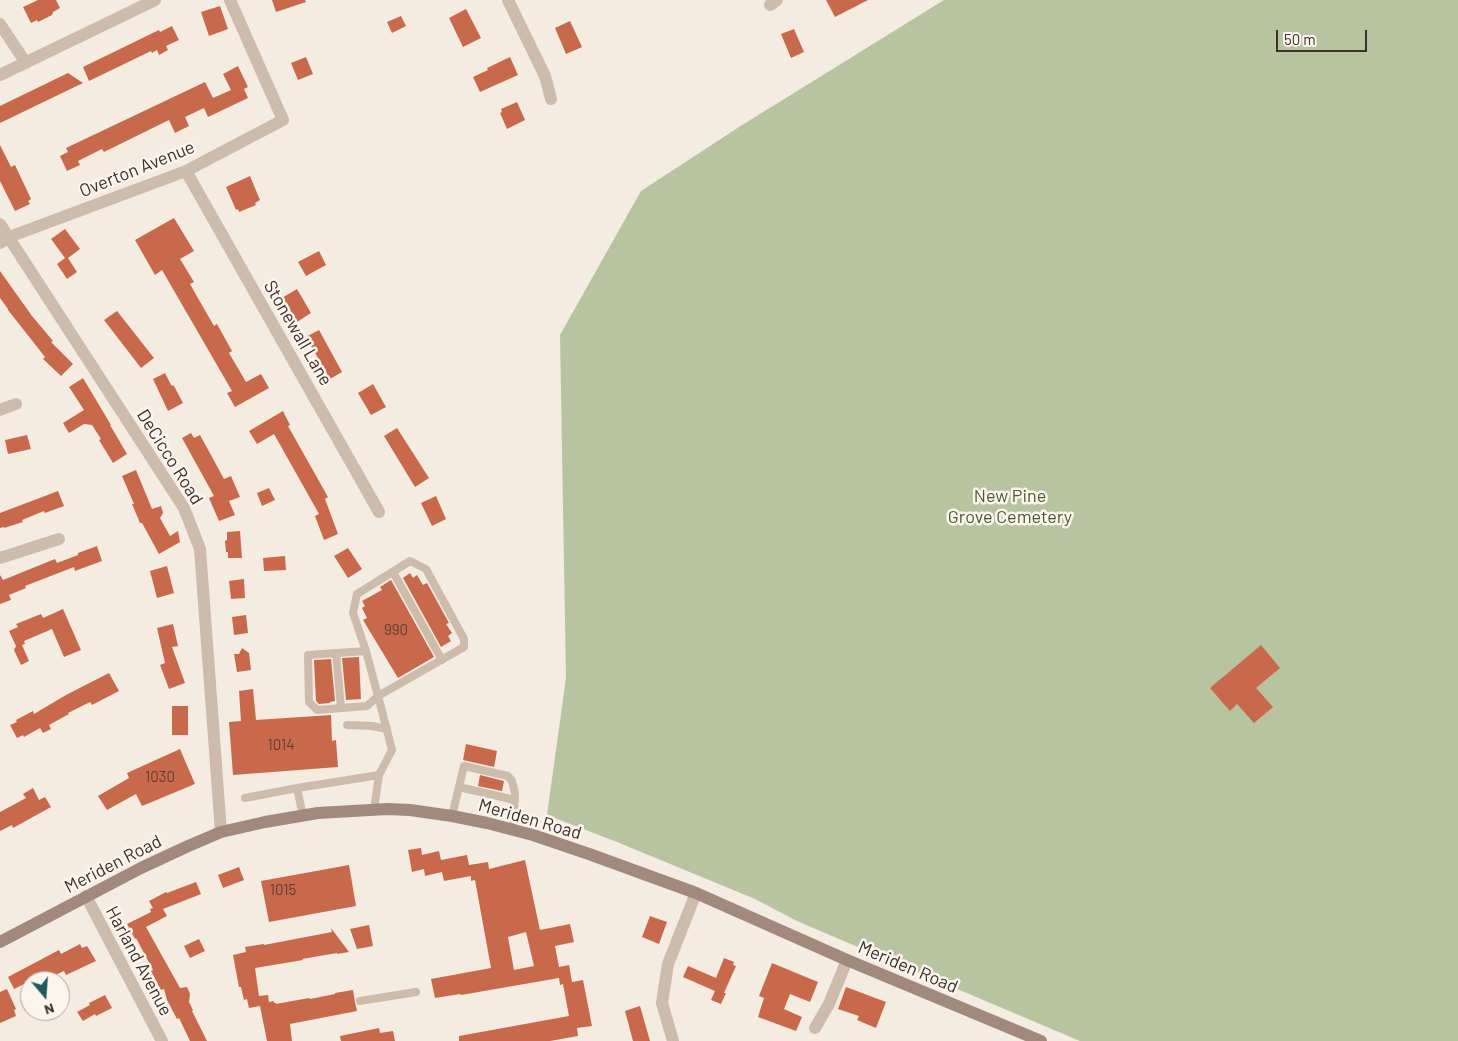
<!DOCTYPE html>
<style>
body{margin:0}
#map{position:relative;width:1458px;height:1041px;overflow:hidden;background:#f4ebe1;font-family:Barlow,sans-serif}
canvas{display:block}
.north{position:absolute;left:20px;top:971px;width:50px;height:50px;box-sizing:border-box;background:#fbf5ee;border:1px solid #aea6a0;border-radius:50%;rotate:162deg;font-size:14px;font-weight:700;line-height:20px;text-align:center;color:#3b302b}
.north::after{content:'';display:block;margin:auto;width:18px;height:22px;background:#1f5a5e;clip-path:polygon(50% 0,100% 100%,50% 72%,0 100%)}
.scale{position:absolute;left:1276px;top:30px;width:91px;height:22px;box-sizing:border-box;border:2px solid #3b302b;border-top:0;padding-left:6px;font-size:15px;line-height:18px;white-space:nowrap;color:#3b302b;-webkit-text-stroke:4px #fbf5ee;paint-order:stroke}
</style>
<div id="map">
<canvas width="1458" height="1041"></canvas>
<div class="north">N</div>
<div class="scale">50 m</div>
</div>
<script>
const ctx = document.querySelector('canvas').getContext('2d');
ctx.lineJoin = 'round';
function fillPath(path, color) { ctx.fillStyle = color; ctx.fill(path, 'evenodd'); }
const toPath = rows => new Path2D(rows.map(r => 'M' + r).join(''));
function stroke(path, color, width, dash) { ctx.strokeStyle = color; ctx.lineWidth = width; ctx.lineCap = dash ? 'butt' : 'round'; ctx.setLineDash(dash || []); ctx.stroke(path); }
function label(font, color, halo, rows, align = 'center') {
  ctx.font = font + ' Barlow,sans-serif'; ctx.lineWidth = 5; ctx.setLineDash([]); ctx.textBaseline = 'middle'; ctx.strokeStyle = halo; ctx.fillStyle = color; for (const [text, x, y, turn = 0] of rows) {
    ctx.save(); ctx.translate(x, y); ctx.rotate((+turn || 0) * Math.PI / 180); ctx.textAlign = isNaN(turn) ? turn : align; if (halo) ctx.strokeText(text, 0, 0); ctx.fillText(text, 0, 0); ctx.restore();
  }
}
const green = toPath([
 [944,0,1458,0,1458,1041,1080,1041,799,922,755,899,617,842,547,815,566,678,560,335,641,191,739,127]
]);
const building = toPath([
 [38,0,56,0,60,8,53,12,52,15,38,22,37,20,31,23,23,7],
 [272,0,305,0,306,2,276,12],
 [826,0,868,0,835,17],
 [220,6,228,29,209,36,201,12],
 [466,9,481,38,463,47,449,18],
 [401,16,406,26,392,33,387,22],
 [570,21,582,47,566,54,555,28],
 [172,26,179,40,166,46,168,50,159,55,157,50,152,53,151,51,89,81,83,67,159,30,160,32],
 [794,29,804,52,791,58,781,34],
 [306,57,313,74,298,80,291,63],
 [510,57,518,75,480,92,473,77,488,70,487,68],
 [238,66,248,87,244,89,248,98,208,117,204,108,185,117,189,126,175,133,169,120,104,152,102,149,78,161,80,165,67,171,60,156,68,152,66,148,205,82,213,98,231,90,223,74],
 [68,73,83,83,0,123,0,106],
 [517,102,525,120,507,129,500,113,502,112,501,109],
 [0,145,11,167,15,165,31,199,28,201,30,204,15,211,0,181],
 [250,176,260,200,255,203,256,205,239,212,238,209,236,210,226,187],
 [174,218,194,251,180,259,194,282,190,284,199,300,214,326,217,324,232,351,229,353,246,382,261,374,269,388,235,407,227,393,232,391,162,270,155,275,135,240],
 [65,229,80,249,68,258,77,272,67,279,57,264,65,258,51,239],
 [319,251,326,265,306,276,298,262],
 [0,271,32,316,53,341,51,342,73,364,61,376,43,359,45,357,8,310,8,309,0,298],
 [297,289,311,313,297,322,288,306,285,307,280,299],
 [117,311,154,358,141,368,104,320],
 [319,330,342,372,330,379,306,337],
 [165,373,171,385,174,386,183,403,168,411,153,379],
 [83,378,111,425,110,425,127,454,113,463,99,440,101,439,92,425,84,424,69,433,63,423,84,410,69,387],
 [373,384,386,407,371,415,358,393],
 [283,411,290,425,288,426,328,497,325,499,338,534,324,540,315,516,319,514,274,434,257,444,249,431],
 [397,428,429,478,415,487,384,436],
 [191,433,194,438,200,435,224,479,231,476,240,497,229,501,235,515,219,521,209,498,214,496,182,438],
 [27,435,31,449,8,454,5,440],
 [136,470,152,509,161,506,163,513,160,518,170,536,178,531,180,542,159,554,142,523,140,523,132,504,134,504,122,476],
 [269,488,275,500,262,506,257,493],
 [58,491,64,506,45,513,44,511,22,520,23,522,4,528,4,527,0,528,0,513],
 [436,496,446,519,432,526,421,503],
 [240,531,242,558,228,558,228,552,226,552,225,541,227,540,227,532],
 [97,546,102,561,75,571,74,567,25,586,26,588,9,595,11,600,0,604,0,575,3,580,55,559,57,563,78,555,78,553],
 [348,548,362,569,348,578,334,556],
 [285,556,286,570,264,571,263,558],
 [167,566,174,593,157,598,150,571],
 [410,573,413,578,417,575,423,585,427,583,449,623,446,624,452,633,448,636,451,641,441,647,403,578],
 [244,579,245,598,231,599,229,581],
 [391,580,434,657,398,678,363,620,367,618,362,608,365,606,362,601,382,590,380,587],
 [63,609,81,650,64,657,52,629,24,641,25,644,22,645,29,661,21,665,14,650,16,646,9,631,18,627,16,624,41,614,43,618],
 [246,615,248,633,234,635,232,617],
 [173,624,178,646,172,647,185,683,169,689,160,665,165,663,157,628],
 [1261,645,1280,668,1256,688,1273,707,1254,723,1237,704,1230,711,1210,688],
 [242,648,249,653,251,670,237,672,234,654,239,654],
 [359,657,361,699,346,700,342,658],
 [331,659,335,701,330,702,330,703,319,704,316,701,314,660],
 [109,673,119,691,92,705,90,702,68,713,69,714,49,725,51,729,43,733,40,728,24,737,23,735,17,738,10,725,17,722,16,720,33,711,34,714,66,695],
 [253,689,256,720,331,715,332,741,336,740,338,767,233,775,229,722,241,721,239,691],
 [172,706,188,706,188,735,172,735],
 [466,744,497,751,494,767,463,760],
 [180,749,195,784,142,806,136,794,107,810,98,796,129,778,127,773],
 [480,775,504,781,502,791,478,786],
 [33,788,39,800,45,797,51,807,13,828,12,825,0,831,0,812,26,798,23,794],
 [421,848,422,855,439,851,441,860,467,855,469,865,488,862,489,869,525,860,540,930,570,924,574,942,555,946,559,967,569,965,572,982,583,980,592,1026,577,1028,578,1036,550,1041,459,1041,459,1036,569,1016,563,984,560,985,559,978,461,995,460,994,435,998,431,979,491,968,475,880,471,881,471,876,444,881,442,872,425,876,424,869,412,872,408,850],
 [526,932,534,966,514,970,508,937],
 [349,865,356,906,269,922,261,881],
 [239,867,244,880,223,888,218,875],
 [196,882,201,894,163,909,167,916,146,927,180,988,187,987,190,994,189,1002,193,1010,192,1011,207,1041,190,1041,179,1018,177,1019,167,1000,164,989,161,990,151,971,153,970,136,938,135,939,127,924,151,912,150,909,153,908,149,901,166,892,167,893],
 [650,916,667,922,659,944,642,937],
 [369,925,373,946,357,949,350,929],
 [331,928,349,952,337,954,337,953,302,959,303,960,255,968,259,996,268,995,269,1002,274,1001,274,1003,276,1003,276,1004,309,998,310,999,335,994,335,993,353,990,355,1002,357,1011,290,1024,292,1041,267,1041,260,1006,249,1008,247,999,244,1000,241,987,239,987,233,955,246,952,245,947,264,944,264,945,332,932],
 [199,939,205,951,190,958,184,946],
 [80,944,82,948,87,946,96,961,66,975,64,971,49,978,47,973,14,989,8,977,59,950,61,954],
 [724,958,734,962,733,965,736,966,724,993,726,993,721,1004,711,1000,715,991,683,977,688,966,716,978],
 [772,963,818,982,810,1002,790,994,784,1009,802,1017,796,1031,758,1017,764,998,759,996],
 [846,987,886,1002,876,1028,857,1020,859,1016,838,1009],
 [7,989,16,1009,14,1010,16,1016,0,1023,0,992],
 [105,995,112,1008,96,1016,95,1014,83,1021,77,1012,90,1005,89,1003],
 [640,1006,650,1041,633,1041,625,1011],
 [379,1028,380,1033,393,1031,395,1041,341,1041,340,1036]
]);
const service = toPath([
 [393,572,442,660],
 [366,651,308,655,309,702,317,710,367,706,378,696,464,647,464,639,426,569,410,561,357,594,353,613,366,651,382,711,392,750,379,775],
 [336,653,341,708],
 [347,725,372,726,387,729],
 [459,787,515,800],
 [245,798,297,788],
 [303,816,297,788,379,775,374,809],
 [452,816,464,766,508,776,512,781,515,794,513,830],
 [360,1001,416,992]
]);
const minor = toPath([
 [508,0,545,76,551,99],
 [770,5,777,0],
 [0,24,26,63],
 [0,75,155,0],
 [186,171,379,512],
 [0,224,184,508,200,549,221,832],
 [0,243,9,237,186,171,283,120,230,0],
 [0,410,16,404],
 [0,558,59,539],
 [86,896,162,1041],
 [815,1028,829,1004,847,960],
 [673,1041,662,1003,668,964,696,893]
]);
const secondary = toPath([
 [0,942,141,868,186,847,221,832,265,822,318,813,387,809,410,810,452,816,487,823,533,835,589,854,696,893,847,960,1041,1041]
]);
const numberNames = [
 ["990",396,630],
 ["1014",281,745],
 ["1030",160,777],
 ["1015",283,890]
];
const streetNames = [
 ["Overton Avenue",137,169,-22],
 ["Stonewall Lane",298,333,60],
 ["DeCicco Road",170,457,58],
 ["Meriden Road",530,819,16],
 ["Meriden Road",113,864,-27],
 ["Harland Avenue",139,961,62],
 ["Meriden Road",908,967,23]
];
const parkNames = [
 ["New Pine",1010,496],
 ["Grove Cemetery",1010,517]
];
fillPath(green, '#b8c4a0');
fillPath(building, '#c8694b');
stroke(service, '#cdbbac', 8);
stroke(minor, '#cdbbac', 12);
stroke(secondary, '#a18a7d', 12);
label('15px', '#5e3e33', null, numberNames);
label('18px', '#3b302b', '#fbf5ee', streetNames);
label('18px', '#4a5a2e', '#fbf5ee', parkNames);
</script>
